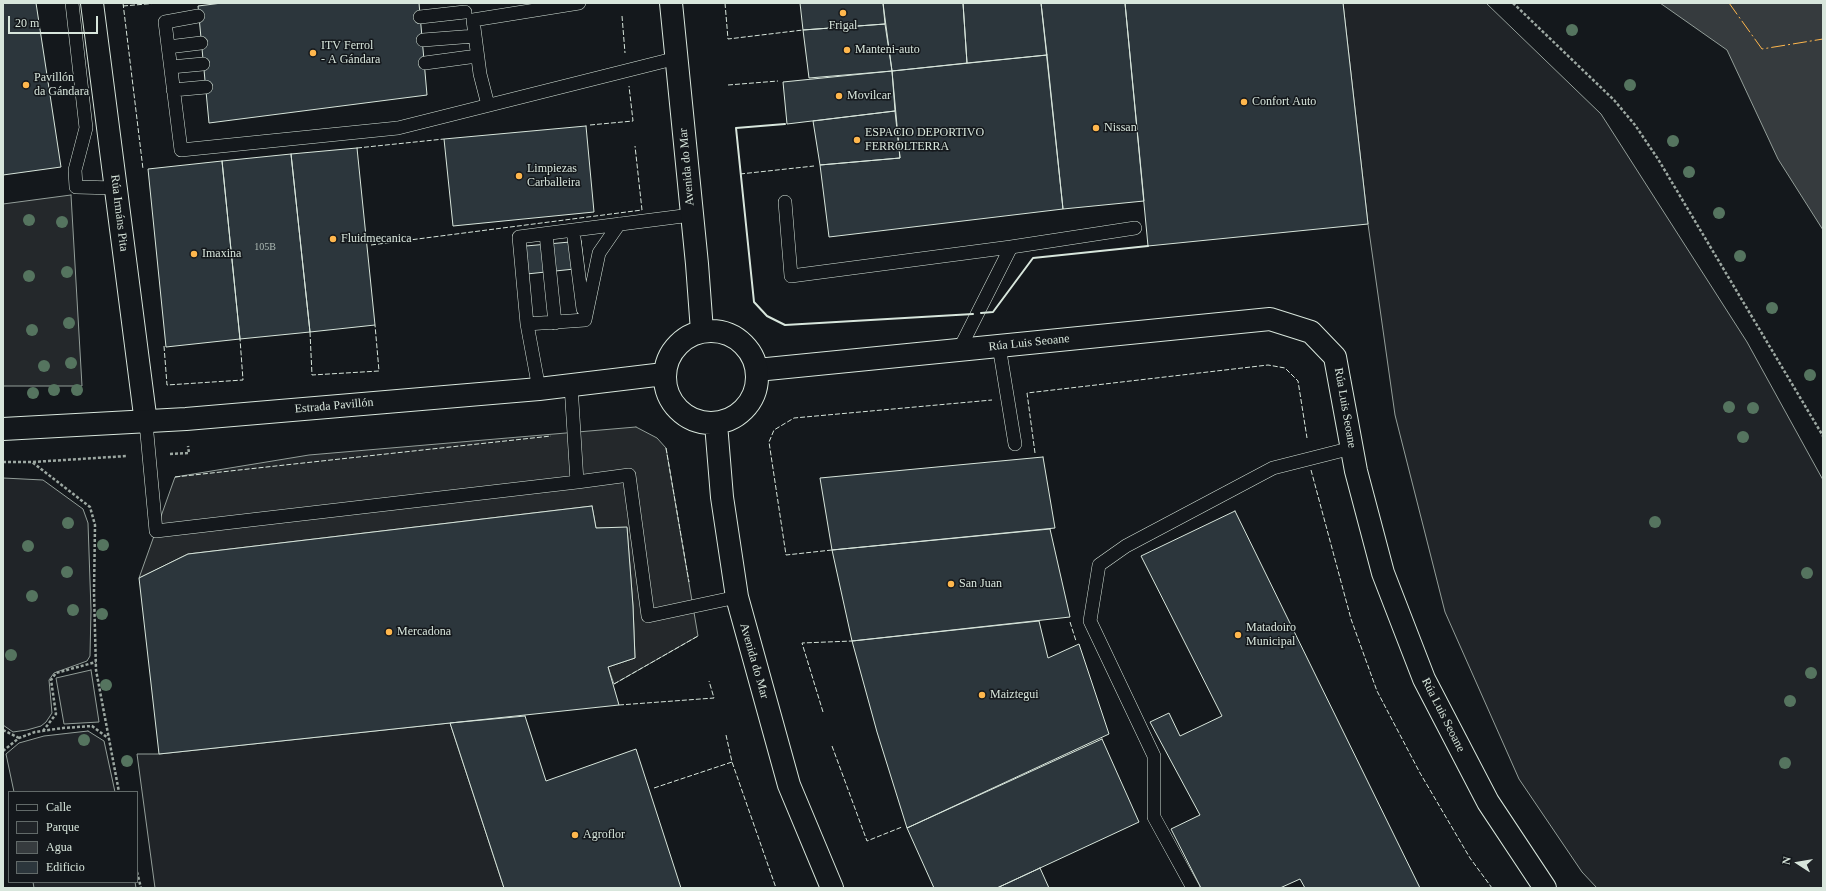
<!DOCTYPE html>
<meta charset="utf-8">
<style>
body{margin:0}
#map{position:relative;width:1826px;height:891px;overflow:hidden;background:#14181c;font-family:"Times New Roman",serif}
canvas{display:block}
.frame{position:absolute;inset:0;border:4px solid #d8e6dc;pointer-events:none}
.legend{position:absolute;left:8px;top:791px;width:130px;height:92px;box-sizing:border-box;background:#14181c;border:1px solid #626a69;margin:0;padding:5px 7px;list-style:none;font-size:12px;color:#d8e6dc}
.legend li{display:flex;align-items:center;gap:8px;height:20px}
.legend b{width:20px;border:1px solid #626a69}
.north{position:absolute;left:1778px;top:843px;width:40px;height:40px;-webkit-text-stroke:3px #14181c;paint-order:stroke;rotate:282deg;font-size:11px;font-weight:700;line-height:16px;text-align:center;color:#d8e6dc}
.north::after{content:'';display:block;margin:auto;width:14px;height:18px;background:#d8e6dc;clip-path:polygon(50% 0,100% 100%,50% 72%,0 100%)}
.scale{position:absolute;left:8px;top:16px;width:90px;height:18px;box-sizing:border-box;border:2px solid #d8e6dc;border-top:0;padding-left:5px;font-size:12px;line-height:14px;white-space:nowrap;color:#d8e6dc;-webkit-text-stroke:3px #14181c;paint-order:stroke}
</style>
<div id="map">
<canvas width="1826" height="891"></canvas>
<div class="frame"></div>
<ul class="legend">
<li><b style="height:5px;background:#14181c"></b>Calle</li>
<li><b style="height:11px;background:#202428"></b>Parque</li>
<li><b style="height:11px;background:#363b3e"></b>Agua</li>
<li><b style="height:11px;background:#2c363c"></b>Edificio</li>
</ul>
<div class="north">N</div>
<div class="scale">20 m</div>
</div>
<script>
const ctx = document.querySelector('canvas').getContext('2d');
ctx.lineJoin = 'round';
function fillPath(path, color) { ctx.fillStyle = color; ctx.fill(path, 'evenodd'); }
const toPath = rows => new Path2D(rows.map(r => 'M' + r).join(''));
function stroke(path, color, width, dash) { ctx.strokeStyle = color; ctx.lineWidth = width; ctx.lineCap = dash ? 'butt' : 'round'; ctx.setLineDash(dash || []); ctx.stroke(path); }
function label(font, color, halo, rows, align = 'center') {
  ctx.font = font + ' "Times New Roman",serif'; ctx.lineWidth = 3; ctx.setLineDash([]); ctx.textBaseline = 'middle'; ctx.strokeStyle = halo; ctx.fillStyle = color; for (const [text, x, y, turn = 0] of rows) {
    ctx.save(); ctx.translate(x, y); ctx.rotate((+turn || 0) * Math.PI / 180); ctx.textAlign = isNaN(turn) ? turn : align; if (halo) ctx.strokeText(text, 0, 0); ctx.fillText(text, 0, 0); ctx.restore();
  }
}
const green = toPath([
 [1343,3,1486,3,1601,114,1747,342,1823,480,1823,888,1597,888,1582,872,1519,779,1445,612,1395,415,1368,224,1343,3],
 [3,478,43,480,83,509,88,523,91,610,90,656,87,661,54,673,49,680,52,713,46,722,41,726,27,730,13,732,3,725,3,478],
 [91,670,99,722,64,724,56,678,91,670],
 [450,723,504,888,155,888,137,754,159,754,450,723],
 [88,731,104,741,115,792,14,792,6,754,19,743,44,736,88,731],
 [33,882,135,882,136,888,34,888,33,882]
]);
const parking = toPath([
 [71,195,82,386,3,386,3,204,71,195],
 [636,427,657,438,666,448,698,636,614,684,608,667,635,658,633,606,627,528,596,528,592,506,188,554,139,578,175,477,309,455,636,427]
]);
const water = toPath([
 [1660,3,1823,3,1823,230,1778,159,1727,50,1660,3]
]);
const building = toPath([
 [3,3,36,3,61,167,3,175,3,3],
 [222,3,419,3,427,95,209,123,198,6,222,3],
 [800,3,883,3,885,24,803,30,800,3],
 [883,3,963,3,967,63,892,71,883,3],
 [963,3,1041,3,1047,55,967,63,963,3],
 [1041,3,1125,3,1144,201,1063,209,1041,3],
 [1125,3,1343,3,1368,224,1148,246,1125,3],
 [885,24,892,71,809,78,803,30,885,24],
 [1047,55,1063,209,829,237,820,165,900,158,892,71,1047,55],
 [892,71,895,111,787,124,783,82,892,71],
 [895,111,900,158,820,165,813,121,895,111],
 [586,126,594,212,453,226,444,139,586,126],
 [357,148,375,325,310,332,291,154,357,148],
 [291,154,310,332,240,339,222,161,291,154],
 [222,161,240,339,166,347,148,169,222,161],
 [581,241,584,268,517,275,515,247,581,241],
 [1043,457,1055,528,832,550,820,478,1043,457],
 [592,506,596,528,627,527,633,606,635,658,608,667,619,705,159,754,139,578,188,554,592,506],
 [1235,511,1420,888,1305,888,1300,879,1280,888,1201,888,1171,829,1200,815,1150,722,1169,713,1180,736,1222,716,1141,556,1235,511],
 [1050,529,1070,617,852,641,832,550,1050,529],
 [1039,621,1048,658,1079,644,1109,734,907,828,877,732,852,641,1039,621],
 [525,716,546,781,636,749,681,888,504,888,450,723,525,716],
 [1102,739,1139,822,997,888,934,888,907,828,1102,739],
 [1040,868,1049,888,997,888,1040,868]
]);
const path = toPath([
 [1513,3,1614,100,1635,125,1658,159,1823,436],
 [170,454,189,453,188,446],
 [3,462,32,462,90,507,95,525,94,592,96,670,119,792],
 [33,462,127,456],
 [3,730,19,738],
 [43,731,56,714,51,680,56,673,96,662],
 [3,751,19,738,35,732,63,728,92,726,108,738],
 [137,872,141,888]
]);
const lane = toPath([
 [72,3,86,128,75,170,76,187,116,188],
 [198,16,165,22,181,150,398,128,677,58],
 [420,17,465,12],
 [423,40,475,36],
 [168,47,201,43],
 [425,63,477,56],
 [171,67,203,64],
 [173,90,206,87],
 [488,105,480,74,473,20,579,3],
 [785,202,791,276,1011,247],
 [573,230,583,309],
 [546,234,555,323],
 [585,320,599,253,619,224],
 [527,324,585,320],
 [999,346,1015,444],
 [959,350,1011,247,1135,228],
 [539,389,527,324,519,237,691,215],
 [146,423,156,531,577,482,571,385],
 [577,482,629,475,648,616,737,597],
 [1193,888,1154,817,1154,756,1090,621,1099,565,1126,546,1273,468,1352,448]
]);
const street = toPath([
 [92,3,146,423],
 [757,370,1270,319,1311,332,1335,357,1356,471,1383,573,1424,679,1488,802,1545,888]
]);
const secondary = toPath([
 [671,3,697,264,702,331],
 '665 377a46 46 0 1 1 92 0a46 46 0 1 1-92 0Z',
 [716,424,722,497,737,597,789,785,832,888],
 [3,429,186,419,539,389,664,374]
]);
const fence = toPath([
 [123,3,143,169],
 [725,3,728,39,803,30],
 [123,6,158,3],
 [622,16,625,53],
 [728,85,778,81],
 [590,125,633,121,629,86],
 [357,148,444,139],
 [740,174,814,166],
 [371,245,642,210,635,146],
 [310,332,312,375,379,371,375,325],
 [164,346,167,385,243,380,240,339],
 [666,448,689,582],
 [1035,453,1027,393,1268,365,1285,368,1298,381,1307,438],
 [1311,470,1351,619,1377,691,1420,773,1470,858,1492,888],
 [175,477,551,436],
 [832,550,786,555,769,442,774,430,794,418,992,400],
 [1070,622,1076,641],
 [614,684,698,636],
 [619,705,714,698,709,681],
 [823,712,802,643,852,641],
 [726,735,732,762,776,888],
 [832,746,867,841,902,827],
 [654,788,732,762]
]);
const wall = toPath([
 [785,124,736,128,754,302,767,316,785,325,973,314],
 [981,313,993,312,1033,258,1148,246]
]);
const power = toPath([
 [1729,3,1762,49,1823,39]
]);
const trees = [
 [1572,30],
 [1630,85],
 [1673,141],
 [1689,172],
 [1719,213],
 [29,220],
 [62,222],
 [1740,256],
 [67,272],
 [29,276],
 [1772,308],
 [69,323],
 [32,330],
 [71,363],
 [44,366],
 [1810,375],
 [54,390],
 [77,390],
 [33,393],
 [1729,407],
 [1753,408],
 [1743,437],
 [1655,522],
 [68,523],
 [103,545],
 [28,546],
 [67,572],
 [1807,573],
 [32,596],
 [73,610],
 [102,614],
 [11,655],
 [1811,673],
 [106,685],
 [1790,701],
 [84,740],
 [127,761],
 [1785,763]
];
const markers = [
 [843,13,4,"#ffb74d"],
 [847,50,4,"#ffb74d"],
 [313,53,4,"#ffb74d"],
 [26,85,4,"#ffb74d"],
 [839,96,4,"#ffb74d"],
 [1244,102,4,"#ffb74d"],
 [1096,128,4,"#ffb74d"],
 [857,140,4,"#ffb74d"],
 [519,176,4,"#ffb74d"],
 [333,239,4,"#ffb74d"],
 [194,254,4,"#ffb74d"],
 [951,584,4,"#ffb74d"],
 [389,632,4,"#ffb74d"],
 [1238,635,4,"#ffb74d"],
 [982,695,4,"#ffb74d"],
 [575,835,4,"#ffb74d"]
];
const numberNames = [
 ["105B",265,247]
];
const poiNames = [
 ["Frigal",843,26,"center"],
 ["ITV Ferrol",321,46],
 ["- A Gándara",321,60],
 ["Manteni-auto",855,50],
 ["Pavillón",34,78],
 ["da Gándara",34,92],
 ["Movilcar",847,96],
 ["Confort Auto",1252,102],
 ["Nissan",1104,128],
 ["ESPACIO DEPORTIVO",865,133],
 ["FERROLTERRA",865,147],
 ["Limpiezas",527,169],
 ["Carballeira",527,183],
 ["Fluidmecanica",341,239],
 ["Imaxina",202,254],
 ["San Juan",959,584],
 ["Matadoiro",1246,628],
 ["Municipal",1246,642],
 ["Mercadona",397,632],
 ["Maiztegui",990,695],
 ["Agroflor",583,835]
];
const streetNames = [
 ["Avenida do Mar",687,167,-95],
 ["Rúa Irmáns Pita",119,213,83],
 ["Rúa Luis Seoane",1029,343,-6],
 ["Estrada Pavillón",334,406,-5],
 ["Rúa Luis Seoane",1345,408,80],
 ["Avenida do Mar",754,661,74],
 ["Rúa Luis Seoane",1443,715,63]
];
fillPath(green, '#202428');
stroke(green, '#939e99', 1);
fillPath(parking, '#24282b');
stroke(parking, '#939e99', 1);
fillPath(water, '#363b3e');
stroke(water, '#939e99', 1);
fillPath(building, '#2c363c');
stroke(building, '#d8e6dc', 1);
stroke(lane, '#d8e6dc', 14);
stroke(street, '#d8e6dc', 24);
stroke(secondary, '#d8e6dc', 24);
stroke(path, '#9da8a2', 2.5, [3, 2]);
stroke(lane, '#14181c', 13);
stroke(street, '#14181c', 22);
stroke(secondary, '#14181c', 22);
stroke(fence, '#d8e6dc', 1, [5, 2]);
stroke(wall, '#d8e6dc', 2);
stroke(power, '#ffb74d', 1, [14, 3, 2, 3]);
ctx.fillStyle = '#55745f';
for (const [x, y] of trees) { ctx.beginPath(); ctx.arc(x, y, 6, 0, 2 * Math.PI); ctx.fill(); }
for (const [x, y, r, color] of markers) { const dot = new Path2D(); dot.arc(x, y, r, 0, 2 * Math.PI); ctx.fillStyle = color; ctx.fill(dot); stroke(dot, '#14181c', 1.5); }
label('10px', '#adbab4', null, numberNames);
label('12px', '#d8e6dc', '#14181c', poiNames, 'left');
label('12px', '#d8e6dc', '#14181c', streetNames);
</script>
